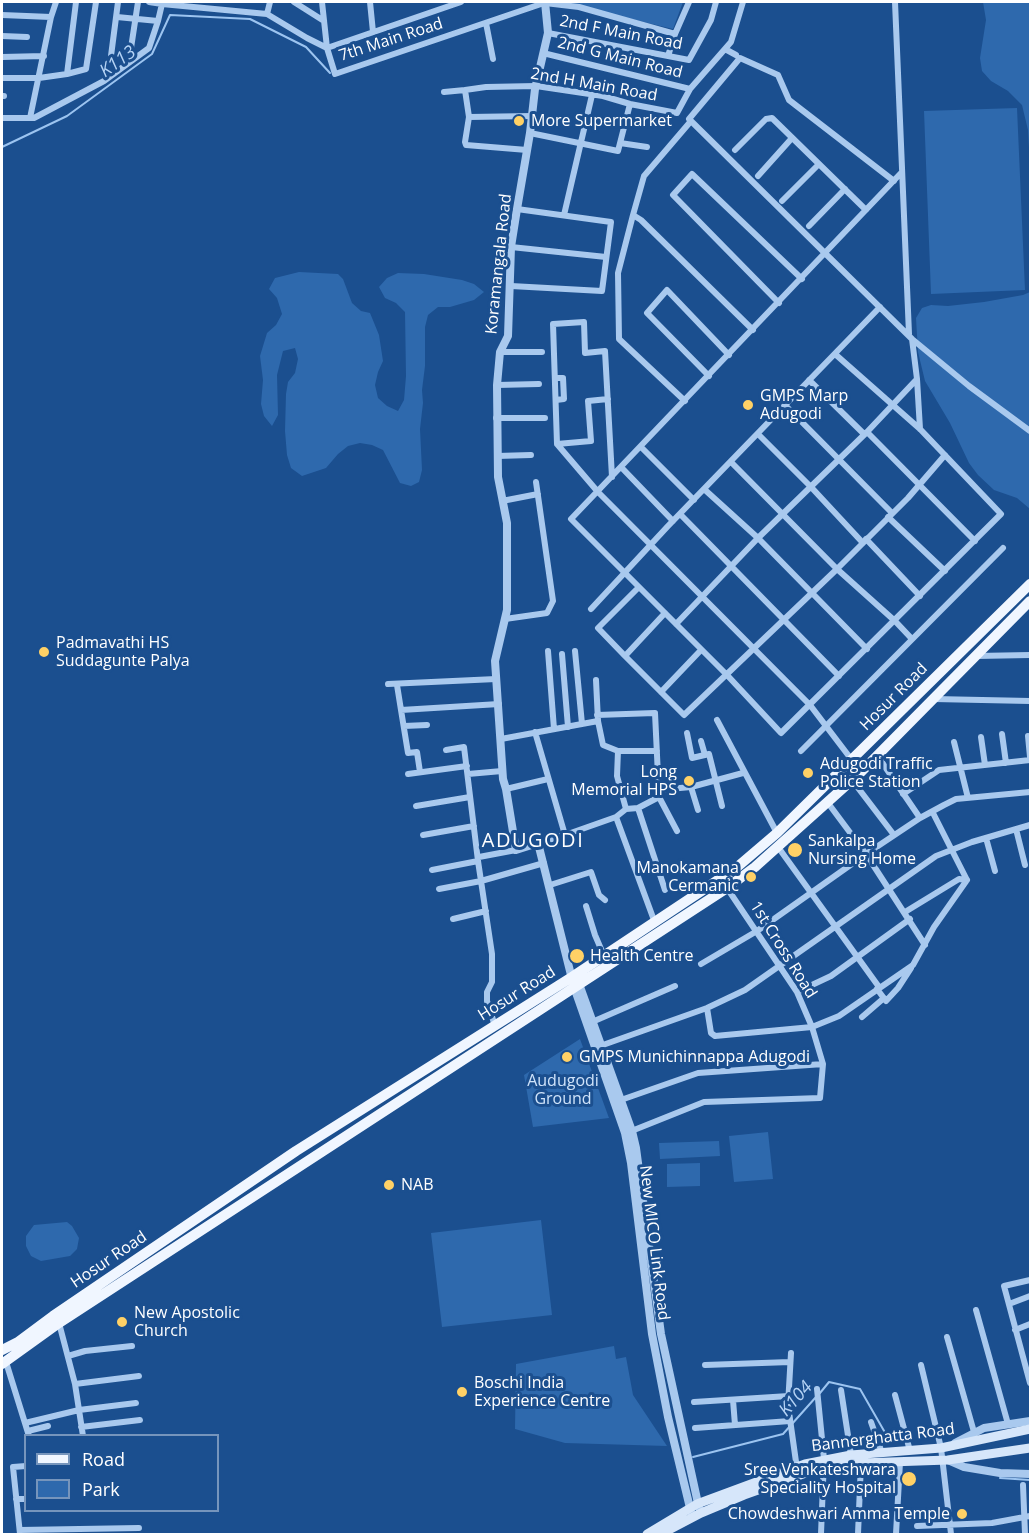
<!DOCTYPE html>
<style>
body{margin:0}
#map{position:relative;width:1032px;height:1536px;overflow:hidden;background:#1b4f8f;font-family:"Open Sans",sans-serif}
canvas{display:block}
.frame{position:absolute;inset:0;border:3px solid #fff;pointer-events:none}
.legend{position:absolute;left:24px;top:1434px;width:195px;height:78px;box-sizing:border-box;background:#1b4f8f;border:2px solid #7695bc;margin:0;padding:8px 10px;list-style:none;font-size:18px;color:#fff}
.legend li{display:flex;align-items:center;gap:12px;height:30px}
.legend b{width:30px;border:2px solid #7695bc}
</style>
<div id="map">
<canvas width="1032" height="1536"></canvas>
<div class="frame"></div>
<ul class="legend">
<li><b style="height:8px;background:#f0f6ff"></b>Road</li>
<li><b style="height:16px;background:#2e69ad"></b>Park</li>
</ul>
</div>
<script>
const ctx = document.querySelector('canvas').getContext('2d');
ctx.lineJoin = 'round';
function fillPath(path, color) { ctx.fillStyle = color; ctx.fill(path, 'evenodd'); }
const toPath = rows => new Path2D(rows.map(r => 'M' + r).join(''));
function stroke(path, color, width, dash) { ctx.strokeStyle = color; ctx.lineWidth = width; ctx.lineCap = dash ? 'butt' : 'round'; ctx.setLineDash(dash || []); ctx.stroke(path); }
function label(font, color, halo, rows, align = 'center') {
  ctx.font = font + ' "Open Sans",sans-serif'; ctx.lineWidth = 6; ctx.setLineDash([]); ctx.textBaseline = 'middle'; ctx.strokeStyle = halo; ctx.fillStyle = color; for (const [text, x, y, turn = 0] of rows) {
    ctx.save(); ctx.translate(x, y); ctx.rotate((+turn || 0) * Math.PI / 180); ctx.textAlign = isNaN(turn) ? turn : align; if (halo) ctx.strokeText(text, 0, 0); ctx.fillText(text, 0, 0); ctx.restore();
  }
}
const green = toPath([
 [566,2,683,2,673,29,563,3],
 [983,2,1030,2,1030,165,1028,130,1022,105,1008,91,991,81,982,71,980,58,986,20],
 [1017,108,1025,290,931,294,924,111],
 [299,272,338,274,343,279,352,303,361,311,370,313,379,335,383,361,378,372,375,385,378,398,387,406,398,411,404,400,406,376,405,312,396,303,385,298,379,287,387,278,398,273,424,274,462,280,474,284,484,292,474,300,450,307,438,307,428,315,425,327,425,366,422,390,423,403,420,429,422,470,419,482,411,486,400,483,383,450,372,445,360,443,348,446,338,454,326,468,302,476,291,468,287,455,285,431,286,394,288,382,295,373,298,359,295,348,283,351,277,375,278,415,272,426,264,416,261,404,263,380,260,356,267,333,276,325,282,314,277,298,269,289,275,278],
 [1030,290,1030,509,1017,498,994,490,978,475,969,463,950,423,925,381,918,352,916,318,922,308,931,305,948,306,984,302,1023,295,1030,292],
 [580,1039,609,1118,533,1127,524,1075],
 [768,1132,773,1179,734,1182,729,1136],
 [719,1141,720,1156,660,1159,659,1143],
 [700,1163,700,1186,667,1187,667,1164],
 [541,1220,552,1315,442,1327,431,1233],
 [67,1222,72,1226,79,1238,77,1249,70,1256,41,1261,31,1256,26,1246,26,1236,34,1225],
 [614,1346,616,1359,626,1357,633,1395,667,1446,565,1443,515,1429,516,1364]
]);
const stream = toPath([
 [2,147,67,116,152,54,170,15,250,19,306,47,330,73],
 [820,1393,829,1382,860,1389,891,1443],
 [693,1457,783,1434,816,1397],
 [1000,1478,1030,1480]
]);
const minor = toPath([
 [149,2,162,4,162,2],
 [294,2,324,21],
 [322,2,327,48,461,2],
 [370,2,373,32],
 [895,2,909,334],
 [545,3,579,7,675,34],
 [267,14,270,2],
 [2,15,51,17],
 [117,17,158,21],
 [486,23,493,59],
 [548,33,689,60,711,20,716,2],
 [2,36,27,37],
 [131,48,138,2],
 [725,49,736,55],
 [543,53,690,89],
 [111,56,118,2],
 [668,56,675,34,689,2],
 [2,57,44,56],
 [67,74,76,2],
 [2,78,39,78,67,74,86,69,96,2],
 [444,92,465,90],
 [2,96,4,96],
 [532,116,469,117,465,90,486,87,536,86,603,96,630,104,677,113,690,89,731,42,743,2],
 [469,117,465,142,466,145,527,150],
 [2,118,34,118,104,81,149,48,158,21,162,4,267,14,307,38,327,48,335,74,547,2],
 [30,118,51,17,56,2],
 [530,133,618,151,630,104],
 [620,143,647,147],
 [735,150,766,119,772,118,866,210],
 [758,176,792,138],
 [894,181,789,100,778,75,740,58,689,119,912,339,969,386,1030,431],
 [782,201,819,164],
 [564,215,592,95],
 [633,215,644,176,691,121],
 [809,226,845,189],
 [511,247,606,257],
 [511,286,602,291,611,222,517,209],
 [779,303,673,195,692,174,802,279],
 [500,352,542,352],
 [835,354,920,429,1001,514,781,733,727,675,571,519,902,172],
 [709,376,647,313,667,290,729,355],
 [555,378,563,378,564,399,556,400],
 [917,379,920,429],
 [809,380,864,434],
 [497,385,539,384],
 [685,401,619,339,618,273,633,215,641,220,753,330],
 [785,405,892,513],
 [496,418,545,418],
 [867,432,975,541],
 [758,434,811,487,863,543],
 [557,444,591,441,588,401,608,399],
 [641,447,694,500],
 [497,456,531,455],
 [731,462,837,569,895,621,912,639],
 [621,467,673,521],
 [612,477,605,351,585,353,584,322,553,324,557,444,598,492,810,705,861,772],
 [704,489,758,538,867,649],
 [502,501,538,494],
 [680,514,839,676],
 [888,517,945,571],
 [866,539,920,596],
 [591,609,668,526,880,307],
 [665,613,625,656,684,715,837,569,908,498,945,455],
 [505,619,547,613,553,601,536,482],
 [676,624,758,538,867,432,917,379,912,339],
 [548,651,554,729],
 [575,651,582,724],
 [562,654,568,727],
 [625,656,598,628,639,587],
 [976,656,1030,655],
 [388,684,496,679],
 [397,685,401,710,499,704],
 [661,692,701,650],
 [934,699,1030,701],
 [401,710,408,753,417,752,420,772],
 [597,715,655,713,659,797,677,831],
 [717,720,777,833],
 [598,721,603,745,618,751,657,751],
 [404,726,427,725],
 [535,732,565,835],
 [687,733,692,758,709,754,722,806],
 [1002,734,1006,763],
 [1028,736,1030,757],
 [981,737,985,765],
 [501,739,598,721,596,680],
 [701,741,705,755],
 [954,742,968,798],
 [446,750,464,747,478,861,492,954,492,982,487,992,487,1001,495,1026],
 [618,751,617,776,626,809],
 [801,751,1003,548],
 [877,755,920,818],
 [408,774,467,766],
 [468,774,502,771],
 [852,780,894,835],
 [691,787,698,810],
 [506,789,548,779],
 [658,790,691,787,743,773],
 [903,794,939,770,1030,760],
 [828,803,866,854,925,945],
 [416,806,470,797],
 [638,808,665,890],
 [933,813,967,880],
 [616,817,655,923],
 [1016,829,1025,865],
 [423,835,474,826],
 [986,838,995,871],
 [538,843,565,835,616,817,626,809,638,808,659,797],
 [778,847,879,987],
 [479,857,516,850],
 [432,870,478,861],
 [550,885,591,872,599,895,605,900],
 [439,889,481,881,544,863],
 [586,906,595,935,604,956],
 [905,912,959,879,967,880],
 [453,919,486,911],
 [701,964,757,931,866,854,920,818,944,805,956,799,1030,792],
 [877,989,886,1001,898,988,911,968],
 [797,992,831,976,910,919],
 [707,1008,711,1033,715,1036,812,1027,839,1016,913,965,934,927,967,880],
 [862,1017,884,998],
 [592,1022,675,986],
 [600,1046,707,1008,745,990,936,856,972,842,1030,825],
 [618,1101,698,1073,823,1064],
 [629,1132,704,1102,820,1098,823,1064,812,1027,797,992,727,888],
 [1030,1280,1004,1286,1030,1383],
 [1009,1304,1030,1296],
 [976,1310,1008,1424],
 [59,1323,75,1384,83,1436],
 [1015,1330,1030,1324],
 [947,1337,974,1432],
 [791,1353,788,1405,797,1469],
 [68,1356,85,1351,132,1346],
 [6,1362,29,1436],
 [705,1365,790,1362],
 [921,1365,941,1448,951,1534],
 [75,1384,139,1376],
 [817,1389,824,1459,821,1534],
 [841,1390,851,1455],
 [895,1395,910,1451],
 [733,1400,735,1425],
 [694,1402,789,1396],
 [871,1422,882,1453],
 [25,1423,79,1410,136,1403],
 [81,1427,140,1420],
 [695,1428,790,1421],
 [28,1431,48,1426],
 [1023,1485,1025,1534],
 [16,1499,26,1499],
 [917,1526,992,1523,1030,1516],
 [20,1530,139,1528],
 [20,1534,13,1467,26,1466],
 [858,1534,861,1463],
 [896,1534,900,1462]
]);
const tertiary = toPath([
 [545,2,548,33,535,89,530,133,517,209,511,247,508,336,500,352,497,385,498,477,507,523,507,610,495,661,503,779,506,789,516,850,538,843,574,987,625,1133,631,1163,652,1334,668,1417,691,1512],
 [578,981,632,1131,636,1148,661,1334,699,1508],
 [955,1443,984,1428,1030,1421],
 [948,1460,964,1467,1000,1473,1030,1474]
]);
const secondary = toPath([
 [647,1534,697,1504,805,1464,851,1455,941,1448,1030,1429],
 [661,1534,701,1513,744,1495,817,1469,861,1463,948,1460,1030,1448]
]);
const primary = toPath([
 [2,1350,18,1342,53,1316,296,1151,572,977,736,868,777,833,1030,584],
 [2,1364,59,1323,727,888,755,867,861,772,1030,601]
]);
const markers = [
 [519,121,6,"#ffd166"],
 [748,405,6,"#ffd166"],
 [44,652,6,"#ffd166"],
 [808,773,6,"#ffd166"],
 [689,781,6,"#ffd166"],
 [795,850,8,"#ffd166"],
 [751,877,6,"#ffd166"],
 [577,956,8,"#ffd166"],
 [567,1057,6,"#ffd166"],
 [389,1185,6,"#ffd166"],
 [122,1322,6,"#ffd166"],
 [462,1392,6,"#ffd166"],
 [909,1479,8,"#ffd166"],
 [962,1514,6,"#ffd166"]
];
const streetNames = [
 ["2nd F Main Road",621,33,11],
 ["7th Main Road",391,40,-18],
 ["2nd G Main Road",620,58,14],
 ["2nd H Main Road",594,85,10],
 ["Koramangala Road",499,264,-84],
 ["Hosur Road",894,697,-45],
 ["1st Cross Road",783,950,58],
 ["Hosur Road",517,994,-32],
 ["New MICO Link Road",654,1243,83],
 ["Hosur Road",109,1260,-34],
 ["Bannerghatta Road",883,1438,-7]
];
const poiNames = [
 ["More Supermarket",531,121],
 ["GMPS Marp",760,396],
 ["Adugodi",760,414],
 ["Padmavathi HS",56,643],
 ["Suddagunte Palya",56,661],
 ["Adugodi Traffic",820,764],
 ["Police Station",820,782],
 ["Long",677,772,"right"],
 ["Memorial HPS",677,790,"right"],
 ["Sankalpa",808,841],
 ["Nursing Home",808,859],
 ["Manokamana",739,868,"right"],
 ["Cermanic",739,886,"right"],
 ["Health Centre",590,956],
 ["GMPS Munichinnappa Adugodi",579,1057],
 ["NAB",401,1185],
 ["New Apostolic",134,1313],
 ["Church",134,1331],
 ["Boschi India",474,1383],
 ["Experience Centre",474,1401],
 ["Sree Venkateshwara",896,1470,"right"],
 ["Speciality Hospital",896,1488,"right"],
 ["Chowdeshwari Amma Temple",950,1514,"right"]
];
const parkNames = [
 ["Audugodi",563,1081],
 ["Ground",563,1099]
];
const waterNames = [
 ["K113",118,62,-36],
 ["K104",796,1399,-48]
];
const quarterNames = [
 ["ADUGODI",533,841]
];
fillPath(green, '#2e69ad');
stroke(stream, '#9cc4f0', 2);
stroke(minor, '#a9c9ee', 6);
stroke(tertiary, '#a9c9ee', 8);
stroke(secondary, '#d6e6fa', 9);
stroke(primary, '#f0f6ff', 10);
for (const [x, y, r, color] of markers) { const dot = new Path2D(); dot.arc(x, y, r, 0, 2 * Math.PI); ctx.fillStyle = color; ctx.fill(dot); stroke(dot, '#1b4f8f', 2); }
label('16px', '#fff', '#1b4f8f', streetNames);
label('16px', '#fff', '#1b4f8f', poiNames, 'left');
label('16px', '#cfe3fa', '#1b4f8f', parkNames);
label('italic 18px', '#b5d3f5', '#1b4f8f', waterNames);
ctx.letterSpacing = '1.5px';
label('20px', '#fff', '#1b4f8f', quarterNames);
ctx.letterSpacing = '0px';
</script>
